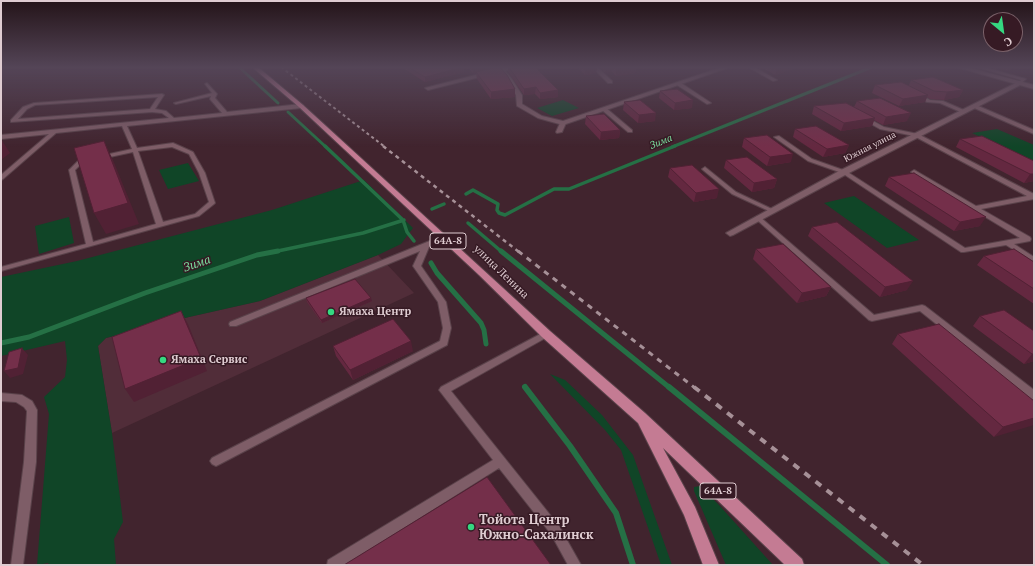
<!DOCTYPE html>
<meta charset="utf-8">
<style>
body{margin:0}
#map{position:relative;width:1035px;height:566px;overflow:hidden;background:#41242e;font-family:"PT Serif",serif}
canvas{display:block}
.frame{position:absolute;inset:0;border:2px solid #dfccd1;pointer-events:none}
.north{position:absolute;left:983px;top:12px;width:40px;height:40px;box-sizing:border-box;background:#361a24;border:1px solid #7a6169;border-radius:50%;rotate:151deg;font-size:11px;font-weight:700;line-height:16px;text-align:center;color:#dfccd1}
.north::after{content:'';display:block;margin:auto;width:14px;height:18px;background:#35d881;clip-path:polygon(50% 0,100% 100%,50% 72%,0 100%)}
</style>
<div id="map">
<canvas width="1035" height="566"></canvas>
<div class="frame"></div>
<div class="north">С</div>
</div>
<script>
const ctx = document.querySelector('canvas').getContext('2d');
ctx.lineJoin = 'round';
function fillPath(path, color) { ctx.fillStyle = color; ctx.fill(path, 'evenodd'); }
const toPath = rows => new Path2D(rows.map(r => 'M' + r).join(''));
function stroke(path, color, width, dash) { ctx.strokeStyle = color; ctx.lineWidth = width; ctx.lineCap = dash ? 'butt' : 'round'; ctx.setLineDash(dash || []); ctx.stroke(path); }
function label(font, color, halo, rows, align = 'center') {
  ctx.font = font + ' "PT Serif",serif'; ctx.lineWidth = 3; ctx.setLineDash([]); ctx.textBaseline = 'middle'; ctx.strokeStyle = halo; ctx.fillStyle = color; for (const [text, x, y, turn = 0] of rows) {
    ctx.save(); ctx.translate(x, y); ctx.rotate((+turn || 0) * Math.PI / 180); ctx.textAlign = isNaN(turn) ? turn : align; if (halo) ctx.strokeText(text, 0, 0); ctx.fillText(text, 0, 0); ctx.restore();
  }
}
const built = toPath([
 [378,255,414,293,112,433,98,346,106,338,189,317,260,301]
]);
const green = toPath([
 [563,100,579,108,552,116,537,108],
 [997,129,1034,145,1034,162,972,133],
 [188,163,199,181,168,189,159,170],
 [364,180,413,228,401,244,378,255,260,301,189,317,106,338,98,346,112,433,123,522,114,539,116,565,49,565,48,563,37,565,49,414,44,397,65,377,67,360,65,341,1,356,1,277,77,261,272,210],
 [854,196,919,240,887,248,824,203],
 [69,217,74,243,39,254,35,226],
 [550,374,565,380,602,415,633,455,672,565,661,565,621,450,605,430],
 [700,486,719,505,773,565,726,565,694,491,694,487]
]);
const streamFar3 = toPath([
 [239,67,278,103],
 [288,112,326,147],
 [672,147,872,67]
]);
const streamFar2 = toPath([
 [325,146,403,220,407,232,414,241],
 [466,194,473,190,498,204,497,210,499,213,505,215,554,189,569,189,675,146],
 [432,209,444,204],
 [468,223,502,252],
 [273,252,363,233,404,220]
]);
const streamFar1 = toPath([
 [501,251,670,388],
 [431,263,437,273,481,323,484,330,486,344],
 [1,343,29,337,145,293,257,255,278,251]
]);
const stream = toPath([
 [525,387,570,446,616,513,633,565],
 [669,387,887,565]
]);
const service = toPath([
 [592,67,597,67,612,81,612,83,608,83,592,67],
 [748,67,754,67,777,80,773,81,748,67],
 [976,67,984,67,1026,79,1020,84,1018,83,1021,80,976,67],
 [207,83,217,94,215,98,227,112,301,104,304,106,301,108,127,126,137,148,173,143,193,152,205,173,215,203,214,204,199,216,1,271,1,267,86,244,69,170,78,161,132,149,122,126,56,133,3,179,1,180,1,175,49,134,1,139,1,135,169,118,162,113,152,112,11,122,11,120,23,107,34,103,162,94,164,95,155,109,166,111,174,118,222,113,210,99,211,96,176,104,174,103,212,93,205,84,207,83],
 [158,97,150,109,18,119,27,109,35,105,158,97],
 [172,147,189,154,199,173,209,202,195,214,163,222,138,151,172,147],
 [133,152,156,224,93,242,75,170,82,163,133,152],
 [679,83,681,83,711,103,707,104,677,85,677,83,679,83],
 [915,94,919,94,930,100,943,101,966,111,963,113,940,103,927,102,915,96,915,94],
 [972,105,976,105,1034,130,1034,134,972,107,972,105],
 [602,108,606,108,632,130,632,132,628,132,602,110,602,108],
 [862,117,866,117,884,127,918,134,1034,194,1034,199,981,209,1030,237,1031,239,1030,241,1014,244,1034,257,1034,262,1006,245,964,252,961,252,842,173,808,161,774,137,779,136,812,159,846,171,965,248,1020,238,911,172,914,170,916,171,976,206,1027,196,914,136,880,129,862,119,862,117],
 [563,121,566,123,562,132,557,133,556,132,560,123,563,121],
 [705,167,736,192,774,210,771,212,769,211,732,194,703,170,702,169,705,167],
 [758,216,760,217,874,315,922,305,925,306,1034,390,1034,400,1030,399,920,311,872,321,869,320,756,219,755,218,756,217,758,216],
 [442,236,448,236,449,238,429,247,421,266,446,302,451,328,447,345,220,464,216,466,212,464,210,461,212,458,440,341,443,328,438,302,413,266,420,251,236,326,230,326,229,324,230,322,442,236],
 [546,331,549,332,550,334,549,336,451,391,559,526,581,565,568,565,551,534,499,468,345,565,327,565,328,560,493,460,439,390,441,387,546,331],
 [1,393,22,395,32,401,37,410,36,462,23,565,11,565,24,462,27,411,24,407,16,402,1,401,1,393]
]);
const minor = toPath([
 [507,67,517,67,505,71,512,79,522,95,522,104,542,116,563,121,722,67,730,67,563,125,538,118,517,106,516,95,508,81,500,72,428,90,425,88,507,67],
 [1020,81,1023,83,1022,84,847,174,733,235,730,236,726,233,841,170,1020,81]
]);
const tertiary = toPath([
 [956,67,966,67,1034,85,1034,89,956,67]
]);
const primary = toPath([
 [252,67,258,67,303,105,550,331,645,413,802,559,804,565,785,565,663,448,695,507,719,565,703,565,684,515,638,423,542,337,479,275,299,107,252,67]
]);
const railFar3 = toPath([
 [281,67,385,147]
]);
const railFar2 = toPath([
 [383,146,519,252]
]);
const railFar1 = toPath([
 [518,251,695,388]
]);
const rail = toPath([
 [694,387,923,565]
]);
const wall = toPath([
 [401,67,464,67,464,72,425,82],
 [468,67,500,67,515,97,491,99,477,79,476,73,473,74],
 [508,67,535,67,558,90,558,97,540,99,535,94,524,95,508,72],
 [577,67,597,67,596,73,585,75],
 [600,67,636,67,635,73,616,76,612,72,605,73],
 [761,67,800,67,775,75],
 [992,67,1015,67,1008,71],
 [911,80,963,90,959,97,944,100,930,99,927,97,925,102,899,106,872,93,875,85,909,85],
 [660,91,692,108,674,110,659,98],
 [857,101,907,121,883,125,874,120,872,126,841,131,812,114,814,106,854,107],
 [624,102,655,121,638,123,623,110],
 [586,116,620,130,619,138,600,140,585,124],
 [795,129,849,145,845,153,823,157,793,137],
 [744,138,791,162,767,166,742,147],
 [960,139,1034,161,1034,181,1024,183,956,147],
 [726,160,777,179,774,188,752,192,724,168],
 [670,168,717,198,694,202,668,177],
 [889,177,980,226,954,231,885,186],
 [812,227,907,290,880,297,808,236],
 [756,249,831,287,826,296,797,303,753,259],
 [984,256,1034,262,1034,304,977,265],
 [306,298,372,301,322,323,307,302],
 [980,316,1034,331,1034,361,1024,364,973,326],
 [898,334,1034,401,994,437,892,344],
 [333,346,413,351,353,380,336,356]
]);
const shadedWall = toPath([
 [464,67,464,72,425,82,425,77],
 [475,67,500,67,476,72,476,73,473,74,473,68],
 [585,67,597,67,596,73,585,75],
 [606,67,612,67,612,72,605,73],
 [627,67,636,67,635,73,616,76,616,68],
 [783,67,800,67,775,75,777,69],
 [1010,67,1015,67,1008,71],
 [536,87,535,94,524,95,524,89],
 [515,89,515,97,491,99,491,92],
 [558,90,558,97,540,99,540,93],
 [963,90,959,97,944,100,947,92],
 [928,95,925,102,899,106,903,99],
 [693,100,692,108,674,110,675,103],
 [656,113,655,121,638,123,639,115],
 [911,113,907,121,883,125,886,117],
 [875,118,872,126,841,131,844,123],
 [620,130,619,138,600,140,601,132],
 [1,139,10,153,1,160],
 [104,141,113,160,139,224,106,234,94,213],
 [849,145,845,153,823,157,827,149],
 [793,154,791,162,767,166,770,157],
 [1030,174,1034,174,1034,181,1024,183],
 [777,179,774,188,752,192,754,183],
 [719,189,717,198,694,202,696,193],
 [986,217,980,226,954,231,960,222],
 [913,281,907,290,880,297,885,287],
 [831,287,826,296,797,303,802,293],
 [371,298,372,301,322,323,321,320],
 [181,311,188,324,207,371,134,402,125,389],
 [411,341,413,351,353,380,350,370],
 [22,348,28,355,23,374,10,378,4,371],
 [1032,354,1034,354,1034,361,1024,364],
 [1034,418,1034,425,994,437,1003,427]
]);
const building = toPath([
 [408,67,463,67,425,77,408,67],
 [496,67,500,67,507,75,515,89,491,92,476,72,496,67],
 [509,67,535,67,558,90,540,93,536,87,524,89,509,67],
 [615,67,627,67,616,68,615,67],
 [774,67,783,67,777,69,774,67],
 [933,77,963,90,947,92,934,91,911,80,933,77],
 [901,82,928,95,903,99,875,85,901,82],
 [677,89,693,100,675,103,660,91,677,89],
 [880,98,911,113,886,117,857,101,880,98],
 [640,100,656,113,639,115,624,102,640,100],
 [846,103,875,118,844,123,814,106,846,103],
 [604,114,620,130,601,132,586,116,604,114],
 [816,126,849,145,827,149,795,129,816,126],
 [767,135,793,154,770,157,744,138,767,135],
 [982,136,1034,161,1034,174,1030,174,960,139,982,136],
 [104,141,128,203,94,213,74,148,104,141],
 [747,157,777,179,754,183,726,160,747,157],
 [692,165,719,189,696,193,670,168,692,165],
 [914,173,986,217,960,222,889,177,914,173],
 [837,222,913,281,885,287,812,227,837,222],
 [783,244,831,287,802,293,756,249,783,244],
 [1014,249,1034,262,1034,289,984,256,1014,249],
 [355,279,371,298,321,320,306,298,355,279],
 [1004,310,1034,331,1034,354,1032,354,980,316,1004,310],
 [181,311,201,358,125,389,112,337,181,311],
 [393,319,411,341,350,370,333,346,393,319],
 [939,324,1034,401,1034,418,1003,427,898,334,939,324],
 [22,348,18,368,4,371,9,352,22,348],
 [487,477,551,565,344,565,487,477]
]);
const markers = [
 [331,312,4,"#35d881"],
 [163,360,4,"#35d881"],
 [471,527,4,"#35d881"]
];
const farStreetnames = [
 ["Южная улица",870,147,-27]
];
const farWaternames = [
 ["Зима",661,142,-22]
];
const shields = [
 [448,241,36],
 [718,491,36]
];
const shieldNames = [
 ["64А-8",448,241],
 ["64А-8",718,491]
];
const streetNames = [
 ["улица Ленина",501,272,44]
];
const poiNames = [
 ["Ямаха Центр",339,312],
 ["Ямаха Сервис",171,360]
];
const waterNames = [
 ["Зима",197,264,-19]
];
const nearPoinames = [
 ["Тойота Центр",479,520],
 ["Южно-Сахалинск",479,535]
];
fillPath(built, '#512d39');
fillPath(green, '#104527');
stroke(streamFar3, '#257045', 3);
stroke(streamFar2, '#257045', 3.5);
stroke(streamFar1, '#257045', 5);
stroke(stream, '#257045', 6);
stroke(service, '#5a424a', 2);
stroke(minor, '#5a424a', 2);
stroke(tertiary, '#5a424a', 2);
stroke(primary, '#5a424a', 2);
fillPath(service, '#7e5d67');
fillPath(minor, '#7e5d67');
fillPath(tertiary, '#7e5d67');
fillPath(primary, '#c47b93');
stroke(railFar3, '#a69097', 2, [3, 3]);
stroke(railFar2, '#a69097', 2.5, [4, 4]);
stroke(railFar1, '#a69097', 3, [5.5, 5.5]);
stroke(rail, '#a69097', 4, [7, 7]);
fillPath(wall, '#642840');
fillPath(shadedWall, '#512134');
fillPath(building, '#742f4a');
stroke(building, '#512134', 1);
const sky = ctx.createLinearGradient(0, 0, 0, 147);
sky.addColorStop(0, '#241419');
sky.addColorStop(0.46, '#544557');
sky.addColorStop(1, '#54455700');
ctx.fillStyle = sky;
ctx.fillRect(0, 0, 1035, 147);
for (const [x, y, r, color] of markers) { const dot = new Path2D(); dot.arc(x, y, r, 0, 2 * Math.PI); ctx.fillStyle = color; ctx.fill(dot); stroke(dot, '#361a24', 1.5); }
label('9px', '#dfccd1', '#361a24', farStreetnames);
label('italic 10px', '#7bdf9f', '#361a24', farWaternames);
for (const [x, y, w] of shields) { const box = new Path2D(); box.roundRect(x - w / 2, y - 8, w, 16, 3); ctx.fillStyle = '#361a24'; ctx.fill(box); stroke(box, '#dfccd1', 1); }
label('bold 10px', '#dfccd1', null, shieldNames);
label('11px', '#dfccd1', '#361a24', streetNames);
label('bold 11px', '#dfccd1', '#361a24', poiNames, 'left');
label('italic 12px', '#7bdf9f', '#361a24', waterNames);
label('bold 13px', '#dfccd1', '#361a24', nearPoinames, 'left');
</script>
